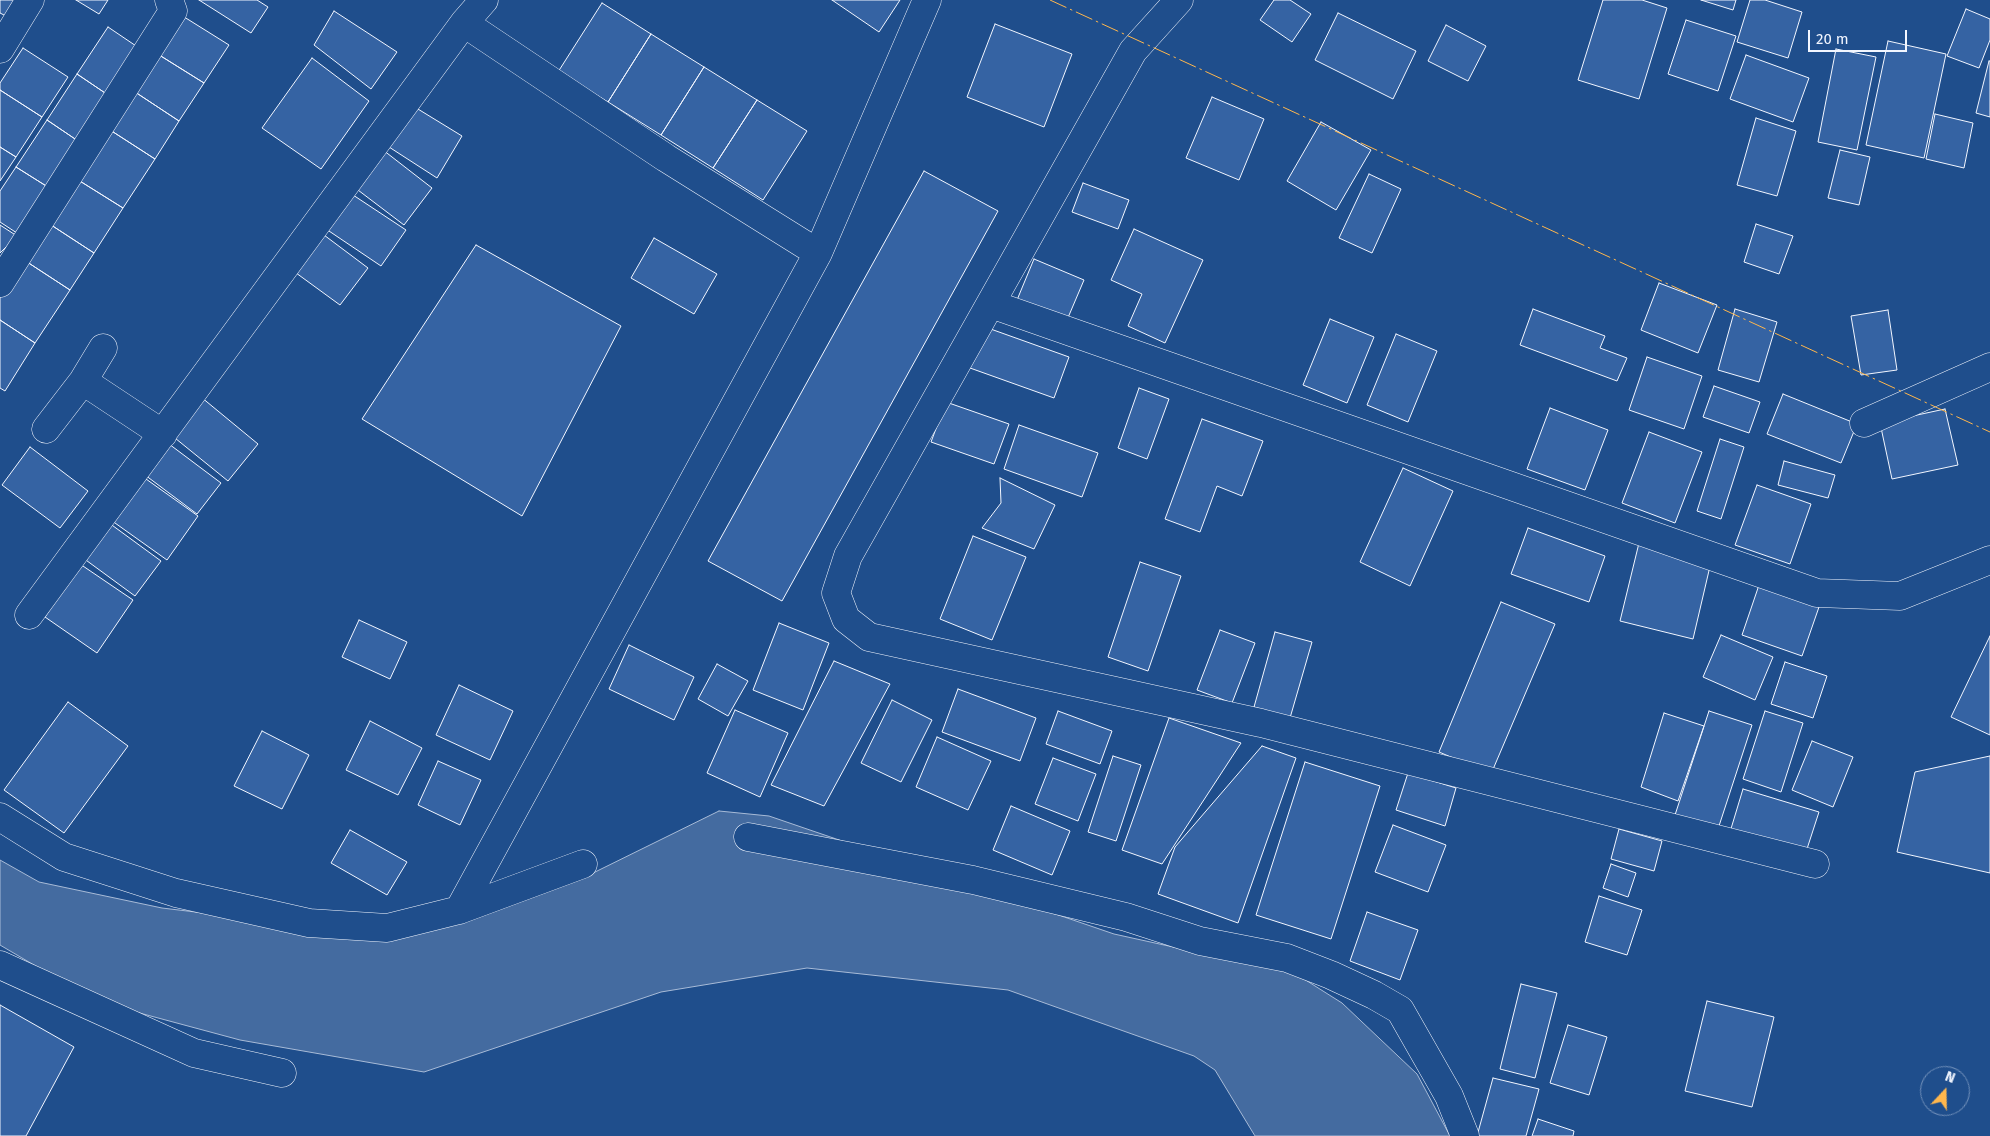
<!DOCTYPE html>
<style>
body{margin:0}
#map{position:relative;width:1990px;height:1136px;overflow:hidden;background:#1f4e8c;font-family:"Fira Sans",sans-serif}
canvas{display:block}
.north{position:absolute;left:1920px;top:1066px;width:50px;height:50px;box-sizing:border-box;background:#1f4e8c;border:1px solid #7391ba;border-radius:50%;rotate:21deg;font-size:14px;font-weight:700;line-height:20px;text-align:center;color:#f2f6ff}
.north::after{content:'';display:block;margin:auto;width:18px;height:22px;background:#ffb74d;clip-path:polygon(50% 0,100% 100%,50% 72%,0 100%)}
.scale{position:absolute;left:1808px;top:30px;width:99px;height:22px;box-sizing:border-box;border:2px solid #f2f6ff;border-top:0;padding-left:6px;font-size:15px;line-height:18px;white-space:nowrap;color:#f2f6ff;-webkit-text-stroke:4px #1f4e8c;paint-order:stroke}
</style>
<div id="map">
<canvas width="1990" height="1136"></canvas>
<div class="north">N</div>
<div class="scale">20 m</div>
</div>
<script>
const ctx = document.querySelector('canvas').getContext('2d');
ctx.lineJoin = 'round';
function fillPath(path, color) { ctx.fillStyle = color; ctx.fill(path, 'evenodd'); }
const toPath = rows => new Path2D(rows.map(r => 'M' + r).join(''));
function stroke(path, color, width, dash) { ctx.strokeStyle = color; ctx.lineWidth = width; ctx.lineCap = dash ? 'butt' : 'round'; ctx.setLineDash(dash || []); ctx.stroke(path); }
const water = toPath([
 [719,811,769,816,1114,934,1296,974,1342,1003,1417,1074,1450,1136,1255,1136,1215,1070,1194,1056,1008,990,807,968,661,992,424,1072,240,1040,95,1001,0,945,0,860,39,882,162,908,396,936,589,875,719,811]
]);
const building = toPath([
 [0,0,16,0,6,16,0,13,0,0],
 [76,0,108,0,99,14,76,0],
 [199,0,257,0,268,7,251,33,199,0],
 [832,0,900,0,879,32,832,0],
 [1274,0,1290,0,1311,14,1292,42,1260,20,1274,0],
 [1603,0,1642,0,1667,8,1639,99,1578,80,1603,0],
 [1701,0,1736,0,1733,10,1701,0],
 [1750,0,1765,0,1802,12,1788,58,1737,42,1750,0],
 [602,3,651,34,608,102,558,72,602,3],
 [1966,9,1990,19,1990,40,1979,68,1947,56,1966,9],
 [334,11,397,52,371,89,314,45,334,11],
 [1338,13,1416,51,1393,99,1315,60,1338,13],
 [181,15,229,45,204,83,156,53,181,15],
 [1686,20,1736,36,1718,91,1668,74,1686,20],
 [995,24,1072,54,1044,127,967,97,995,24],
 [1446,25,1486,46,1468,81,1428,61,1446,25],
 [108,27,142,50,111,97,77,74,108,27],
 [651,34,704,67,661,135,608,102,651,34],
 [1888,41,1946,54,1924,158,1866,145,1888,41],
 [23,48,68,77,42,117,0,90,0,83,23,48],
 [1836,49,1876,57,1857,150,1818,142,1836,49],
 [156,53,204,83,179,121,132,90,156,53],
 [1746,55,1809,78,1793,122,1730,99,1746,55],
 [312,58,369,101,321,169,262,128,312,58],
 [1989,61,1990,61,1990,117,1976,113,1989,61],
 [704,67,757,100,713,168,661,135,704,67],
 [77,74,111,97,81,143,47,120,77,74],
 [0,90,42,117,16,157,0,147,0,90],
 [132,90,179,121,155,159,107,128,132,90],
 [1212,97,1264,119,1239,180,1186,158,1212,97],
 [757,100,807,131,763,200,713,168,757,100],
 [413,106,462,136,437,178,389,147,413,106],
 [1935,114,1973,123,1964,168,1926,159,1935,114],
 [1756,118,1796,131,1777,196,1737,185,1756,118],
 [47,120,81,143,51,189,16,167,47,120],
 [1321,122,1371,150,1336,210,1287,181,1321,122],
 [107,128,155,159,123,208,75,178,107,128],
 [0,147,16,157,0,181,0,147],
 [383,150,432,188,404,225,354,187,383,150],
 [1840,150,1870,157,1859,205,1828,198,1840,150],
 [16,167,51,189,20,235,0,222,0,191,16,167],
 [924,171,998,211,782,601,708,561,924,171],
 [1369,174,1401,189,1372,253,1339,238,1369,174],
 [75,178,123,208,94,253,45,221,75,178],
 [1083,183,1129,200,1118,229,1072,212,1083,183],
 [350,193,406,230,381,266,326,229,350,193],
 [45,221,94,253,70,290,21,258,45,221],
 [1756,224,1793,236,1779,274,1744,262,1756,224],
 [0,225,17,236,0,253,0,225],
 [1134,229,1203,260,1165,343,1128,326,1142,294,1111,280,1134,229],
 [320,232,368,268,340,305,292,270,320,232],
 [654,238,717,274,694,314,631,278,654,238],
 [476,245,621,326,522,516,362,419,476,245],
 [21,258,70,290,35,343,0,320,0,291,21,258],
 [1034,259,1084,280,1067,320,1017,300,1034,259],
 [1659,283,1717,305,1698,353,1641,330,1659,283],
 [1533,309,1605,336,1600,348,1627,358,1617,381,1520,345,1533,309],
 [1735,309,1777,322,1759,382,1718,370,1735,309],
 [1888,310,1897,370,1861,375,1851,316,1888,310],
 [1330,319,1374,337,1347,403,1303,385,1330,319],
 [0,320,35,343,5,391,0,388,0,320],
 [985,327,1069,357,1054,398,970,368,985,327],
 [1396,334,1437,351,1408,422,1367,405,1396,334],
 [1647,357,1702,376,1684,429,1629,410,1647,357],
 [1714,386,1760,402,1749,433,1703,417,1714,386],
 [1139,388,1169,399,1147,459,1118,448,1139,388],
 [1783,394,1857,424,1841,463,1767,434,1783,394],
 [201,397,258,444,228,481,170,434,201,397],
 [946,402,1009,424,994,464,931,442,946,402],
 [1550,408,1608,430,1585,490,1527,469,1550,408],
 [1945,409,1958,465,1892,479,1880,423,1945,409],
 [1202,419,1263,441,1242,496,1217,486,1200,532,1165,519,1202,419],
 [1019,425,1098,453,1082,497,1004,469,1019,425],
 [1649,432,1702,452,1675,523,1622,503,1649,432],
 [1720,439,1744,447,1721,519,1697,511,1720,439],
 [165,441,221,483,197,514,141,472,165,441],
 [30,447,88,491,60,528,2,485,30,447],
 [1784,461,1835,475,1828,498,1778,485,1784,461],
 [1403,468,1453,491,1410,586,1360,562,1403,468],
 [139,474,198,516,167,560,108,518,139,474],
 [1000,478,1055,505,1034,549,982,528,1001,503,1000,478],
 [1757,485,1811,504,1790,564,1735,545,1757,485],
 [105,520,161,561,135,596,79,555,105,520],
 [1528,528,1605,556,1589,602,1511,574,1528,528],
 [973,536,1026,557,992,640,940,619,973,536],
 [1639,543,1711,562,1693,639,1620,621,1639,543],
 [1140,562,1181,576,1148,671,1108,657,1140,562],
 [80,564,133,600,97,653,45,617,80,564],
 [1759,585,1819,607,1802,656,1742,635,1759,585],
 [1501,602,1555,624,1491,774,1439,752,1501,602],
 [359,620,407,642,390,679,342,657,359,620],
 [779,623,829,643,803,710,753,690,779,623],
 [1220,630,1255,643,1232,703,1197,690,1220,630],
 [1275,632,1312,642,1290,718,1254,707,1275,632],
 [1721,635,1773,657,1755,700,1703,677,1721,635],
 [1990,636,1990,735,1951,717,1990,636],
 [629,645,694,677,674,720,609,689,629,645],
 [834,661,890,684,824,806,771,785,834,661],
 [1785,662,1827,676,1813,718,1771,704,1785,662],
 [717,664,748,681,728,716,698,699,717,664],
 [459,685,513,711,490,760,436,735,459,685],
 [958,689,1036,718,1020,761,942,732,958,689],
 [892,700,932,720,901,782,861,763,892,700],
 [68,702,128,746,64,833,4,790,68,702],
 [735,710,788,733,760,797,707,773,735,710],
 [1058,711,1112,731,1100,764,1046,744,1058,711],
 [1709,711,1752,725,1718,829,1675,815,1709,711],
 [1765,711,1803,723,1781,792,1743,779,1765,711],
 [1664,713,1704,726,1678,801,1641,787,1664,713],
 [1169,718,1241,743,1162,864,1122,850,1169,718],
 [370,721,422,748,398,795,346,770,370,721],
 [262,731,309,755,282,809,234,786,262,731],
 [937,737,991,761,968,810,916,787,937,737],
 [1812,741,1853,757,1833,807,1792,790,1812,741],
 [1262,746,1296,758,1238,923,1158,894,1175,847,1262,746],
 [1113,756,1141,765,1116,841,1088,832,1113,756],
 [1990,756,1990,873,1897,852,1915,772,1990,756],
 [1053,758,1096,774,1078,821,1035,804,1053,758],
 [438,761,481,780,460,825,418,805,438,761],
 [1305,762,1380,786,1331,939,1256,915,1305,762],
 [1408,773,1456,788,1445,826,1396,810,1408,773],
 [1743,789,1819,812,1805,855,1730,832,1743,789],
 [1011,806,1070,831,1052,875,993,850,1011,806],
 [1393,825,1446,845,1428,892,1375,872,1393,825],
 [1619,829,1662,841,1654,871,1611,859,1619,829],
 [350,830,407,862,387,895,331,863,350,830],
 [1611,864,1636,873,1628,897,1603,888,1611,864],
 [1599,896,1642,910,1627,955,1585,942,1599,896],
 [1367,912,1418,930,1400,980,1350,961,1367,912],
 [1521,984,1557,993,1535,1078,1500,1069,1521,984],
 [1707,1001,1774,1017,1752,1107,1685,1091,1707,1001],
 [0,1005,74,1047,26,1136,0,1136,0,1005],
 [1568,1025,1607,1037,1589,1095,1550,1083,1568,1025],
 [1493,1078,1539,1089,1526,1136,1477,1136,1493,1078],
 [1538,1119,1574,1131,1573,1136,1532,1136,1538,1119]
]);
const minor = toPath([
 [1179,0,1133,51,848,556,836,593,846,619,869,637,1261,723,1815,864],
 [464,23,666,158,818,253],
 [0,49,30,0],
 [0,283,173,11,169,0],
 [991,304,1817,593,1900,596,1990,560],
 [83,381,103,348],
 [1864,423,1990,367],
 [46,429,83,381,163,434],
 [29,615,464,23,484,0],
 [0,817,64,857,176,893,309,923,387,928,459,910,583,864],
 [748,837,973,880,1126,917,1200,941,1287,958,1331,975,1374,995,1400,1010,1449,1096,1465,1136],
 [459,910,818,253,927,0],
 [0,965,194,1053,282,1073]
]);
const power = toPath([
 [1050,0,1990,432]
]);
fillPath(water, '#446ba0');
stroke(water, '#a8bbd7', 1);
fillPath(building, '#3563a3');
stroke(building, '#f2f6ff', 1);
stroke(minor, '#f2f6ff', 29);
stroke(minor, '#1f4e8c', 28);
stroke(power, '#ffb74d', 1, [18, 4, 2.5, 4]);
</script>
